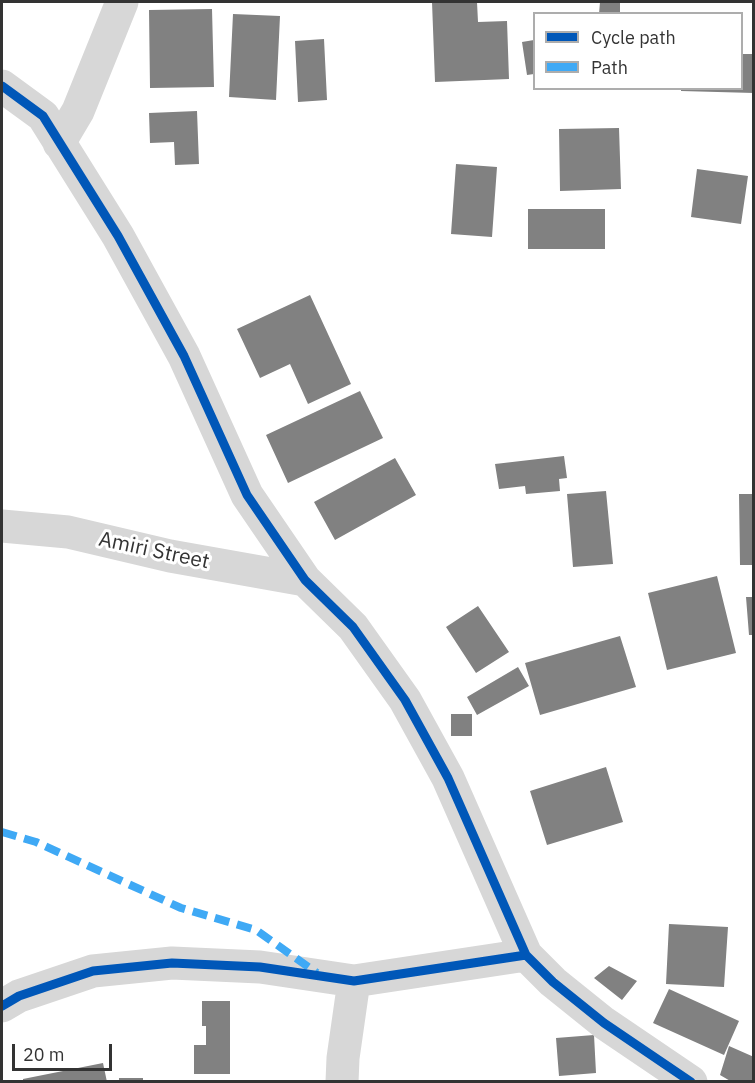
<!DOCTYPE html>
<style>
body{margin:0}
#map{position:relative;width:755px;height:1083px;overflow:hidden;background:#fff;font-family:"IBM Plex Sans",sans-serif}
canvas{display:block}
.frame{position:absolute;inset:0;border:3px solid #333;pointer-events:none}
.legend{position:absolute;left:533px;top:12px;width:210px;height:78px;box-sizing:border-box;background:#fff;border:2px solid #adadad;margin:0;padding:8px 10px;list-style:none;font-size:18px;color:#333}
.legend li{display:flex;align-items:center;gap:12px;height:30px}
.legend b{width:30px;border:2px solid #adadad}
.scale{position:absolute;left:12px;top:1044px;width:100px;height:27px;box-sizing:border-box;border:3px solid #333;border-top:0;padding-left:8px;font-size:18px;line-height:21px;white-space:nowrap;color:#333;-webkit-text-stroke:4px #fff;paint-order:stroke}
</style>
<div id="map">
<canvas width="755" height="1083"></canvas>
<div class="frame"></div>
<ul class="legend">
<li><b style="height:8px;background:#0057b8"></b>Cycle path</li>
<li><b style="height:8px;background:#3fa9f5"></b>Path</li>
</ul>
<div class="scale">20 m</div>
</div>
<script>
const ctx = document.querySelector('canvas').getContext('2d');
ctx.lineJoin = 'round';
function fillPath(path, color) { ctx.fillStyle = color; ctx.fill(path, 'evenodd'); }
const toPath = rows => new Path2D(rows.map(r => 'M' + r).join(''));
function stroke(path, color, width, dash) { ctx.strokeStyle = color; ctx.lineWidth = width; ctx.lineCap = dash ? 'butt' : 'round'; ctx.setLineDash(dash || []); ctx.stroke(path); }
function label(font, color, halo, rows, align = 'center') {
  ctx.font = font + ' "IBM Plex Sans",sans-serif'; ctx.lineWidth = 6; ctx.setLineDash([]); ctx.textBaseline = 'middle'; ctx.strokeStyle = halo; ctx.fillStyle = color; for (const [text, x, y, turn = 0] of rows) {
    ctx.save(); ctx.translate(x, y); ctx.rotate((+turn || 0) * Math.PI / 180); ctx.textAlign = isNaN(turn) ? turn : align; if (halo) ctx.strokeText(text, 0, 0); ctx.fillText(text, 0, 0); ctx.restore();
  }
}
const building = toPath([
 [432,2,477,2,478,22,507,21,509,79,435,82],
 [600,2,620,2,620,14,599,14],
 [212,9,214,87,150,88,149,10],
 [233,14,280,16,276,100,229,97],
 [324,39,327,100,298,102,295,41],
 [534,40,534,74,527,75,522,42],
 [742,54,754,54,754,93,681,91,681,88,742,88],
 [197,111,199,164,175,165,174,142,150,143,149,113],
 [619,128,621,189,560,191,559,129],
 [456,164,497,167,492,237,451,234],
 [697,169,748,176,741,224,691,217],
 [528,209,605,209,605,249,528,249],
 [310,295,351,384,308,404,290,364,260,378,237,329],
 [360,391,383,438,288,483,266,435],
 [564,456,567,478,559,479,560,491,526,494,525,486,499,489,495,464],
 [395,458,416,495,335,540,314,502],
 [606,491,613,564,573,567,567,494],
 [739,494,754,494,754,565,740,565],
 [717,576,736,653,667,670,648,593],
 [746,597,754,597,754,635,749,635],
 [478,606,509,652,476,673,446,627],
 [620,636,636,687,540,715,525,663],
 [518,667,529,686,477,715,467,697],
 [451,714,472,714,472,736,451,736],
 [606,767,623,822,547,845,530,791],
 [669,924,728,927,724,987,666,984],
 [609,966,637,981,622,1000,594,978],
 [669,989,739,1021,724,1055,653,1023],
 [202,1001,230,1001,230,1074,194,1074,194,1045,206,1045,206,1026,202,1026],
 [594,1035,596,1073,559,1076,556,1038],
 [729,1046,754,1057,754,1082,732,1082,720,1075],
 [103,1063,107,1082,23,1082,23,1079],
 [119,1078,143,1078,143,1082,119,1082]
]);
const minor = toPath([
 [2,86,43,116,118,236,184,356,247,495,305,580,353,627,405,700,448,778,526,955,553,982,604,1023,691,1082],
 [59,143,78,111,122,2],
 [2,526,68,532,170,556,305,580],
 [2,1006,19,996,93,971,172,963,260,967,354,981,526,955],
 [342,1082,343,1058,354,981]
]);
const quiet = toPath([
 [2,832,36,842,181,908,256,930,317,973]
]);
const cycleway = toPath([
 [2,86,43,116,118,236,184,356,247,495,305,580,353,627,405,700,448,778,526,955,553,982,604,1023,691,1082],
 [2,1006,19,996,93,971,172,963,260,967,354,981,526,955]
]);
const streetNames = [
 ["Amiri Street",154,551,12]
];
fillPath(building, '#818181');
stroke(minor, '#d7d7d7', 33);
stroke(quiet, '#3fa9f5', 8, [15, 8]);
stroke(cycleway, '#0057b8', 9);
label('21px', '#333', '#fff', streetNames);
</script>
